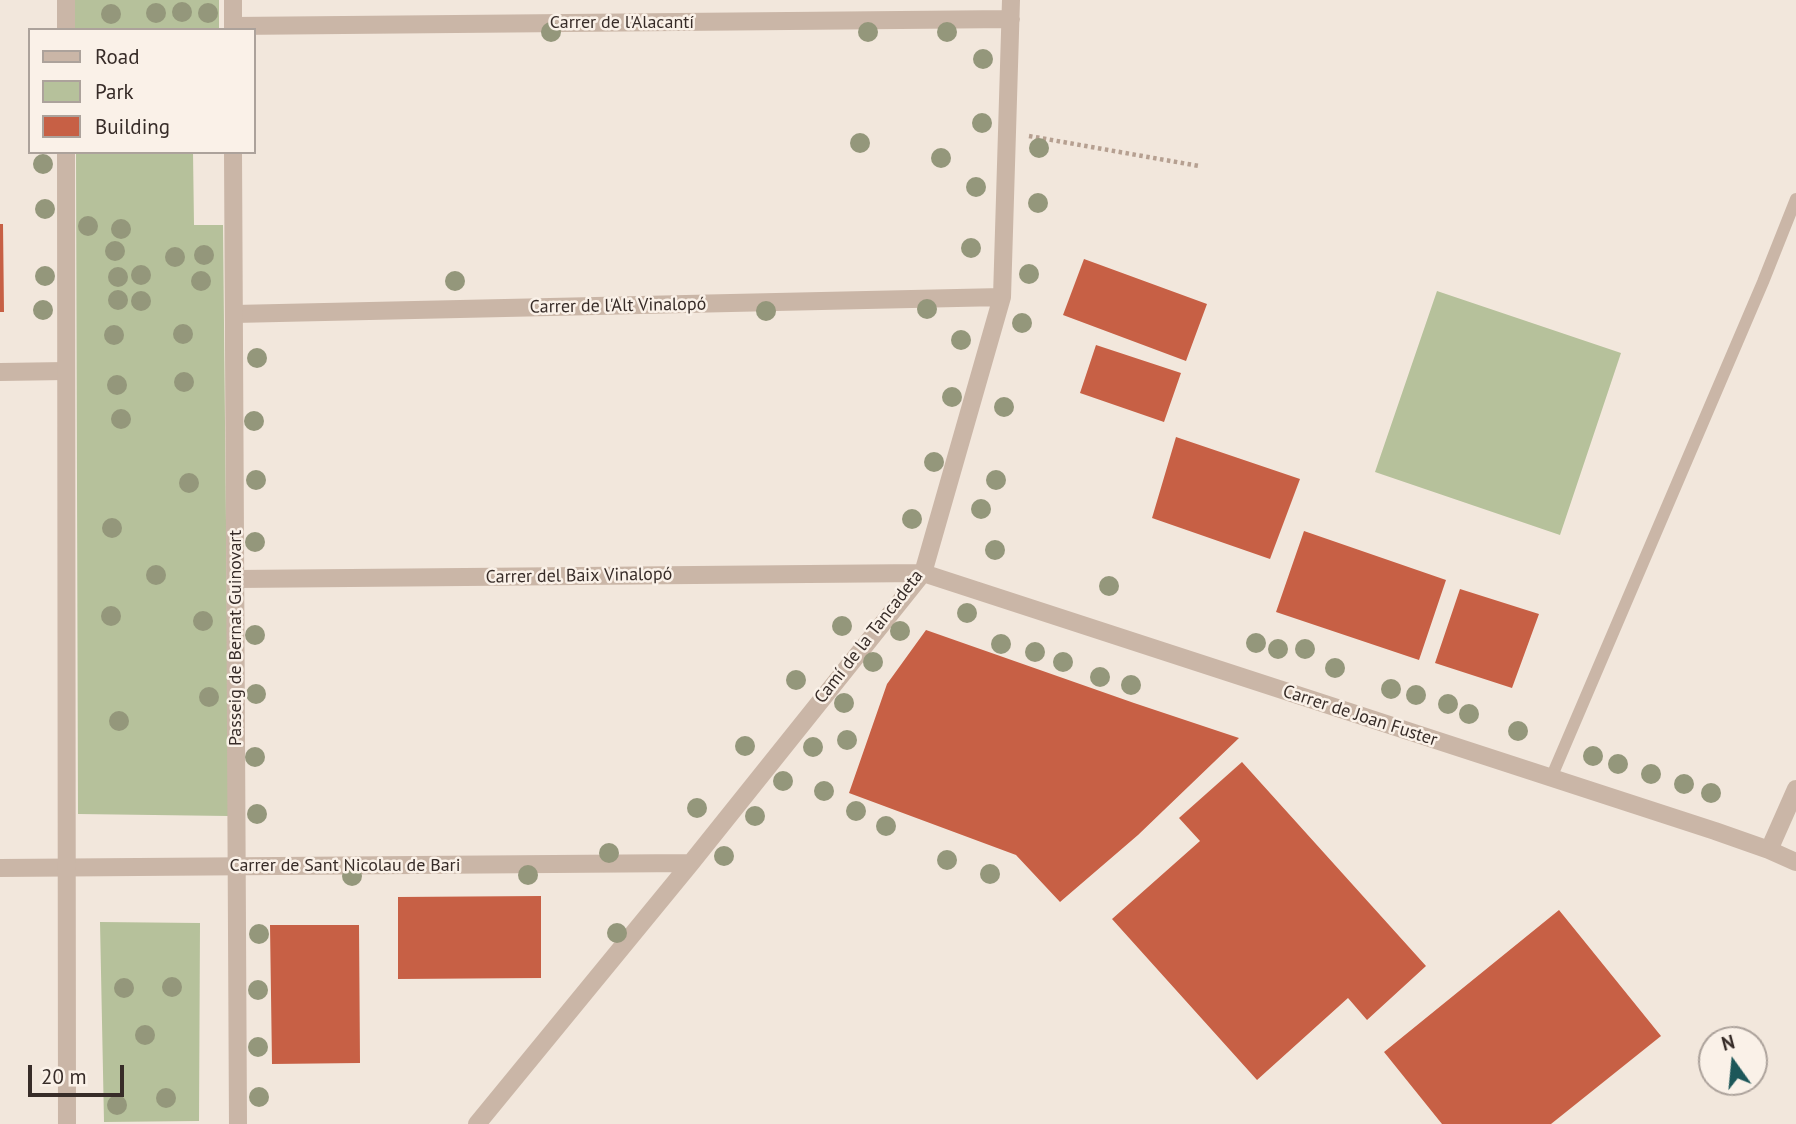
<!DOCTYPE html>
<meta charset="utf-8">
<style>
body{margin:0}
#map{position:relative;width:1796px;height:1124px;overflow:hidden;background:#f2e7dc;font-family:"PT Sans",sans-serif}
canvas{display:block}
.legend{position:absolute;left:28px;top:28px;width:228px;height:126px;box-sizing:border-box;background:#faf1e8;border:2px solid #aca29b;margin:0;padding:9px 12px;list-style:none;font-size:21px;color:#372c28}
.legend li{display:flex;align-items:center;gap:14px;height:35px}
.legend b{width:35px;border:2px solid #aca29b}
.north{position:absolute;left:1698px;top:1026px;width:70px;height:70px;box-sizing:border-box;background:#faf1e8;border:2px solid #aca29b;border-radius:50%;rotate:345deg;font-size:19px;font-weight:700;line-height:28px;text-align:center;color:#372c28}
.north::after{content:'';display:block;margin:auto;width:24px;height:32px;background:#1d5759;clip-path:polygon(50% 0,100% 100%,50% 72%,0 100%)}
.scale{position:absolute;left:28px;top:1065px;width:96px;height:32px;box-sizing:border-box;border:4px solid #372c28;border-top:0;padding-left:9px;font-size:21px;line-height:24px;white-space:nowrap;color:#372c28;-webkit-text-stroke:5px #faf1e8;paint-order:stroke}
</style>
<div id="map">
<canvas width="1796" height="1124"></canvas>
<ul class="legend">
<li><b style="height:9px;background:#cab6a7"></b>Road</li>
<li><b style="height:19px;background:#b6c19b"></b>Park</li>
<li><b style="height:19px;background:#c76045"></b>Building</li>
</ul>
<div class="north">N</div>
<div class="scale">20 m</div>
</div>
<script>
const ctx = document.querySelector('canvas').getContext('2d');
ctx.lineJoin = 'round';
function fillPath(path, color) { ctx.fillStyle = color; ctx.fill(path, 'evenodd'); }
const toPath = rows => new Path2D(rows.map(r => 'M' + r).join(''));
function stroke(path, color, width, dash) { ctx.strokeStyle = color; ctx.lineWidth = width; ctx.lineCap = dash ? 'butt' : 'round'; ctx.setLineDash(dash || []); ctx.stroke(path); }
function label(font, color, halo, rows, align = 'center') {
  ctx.font = font + ' "PT Sans",sans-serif'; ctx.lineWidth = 5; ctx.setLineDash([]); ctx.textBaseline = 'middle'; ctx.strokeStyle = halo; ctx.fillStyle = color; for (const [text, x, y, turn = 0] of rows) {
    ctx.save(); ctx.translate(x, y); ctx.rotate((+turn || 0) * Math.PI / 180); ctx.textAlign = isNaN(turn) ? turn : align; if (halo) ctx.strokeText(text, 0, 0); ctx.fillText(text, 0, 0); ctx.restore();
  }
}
const green = toPath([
 [75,0,219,0,219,30,75,30],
 [76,152,193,152,194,225,223,225,229,816,78,814],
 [1437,291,1621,353,1560,535,1375,472],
 [100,922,200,923,199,1121,104,1122]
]);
const building = toPath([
 [0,224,3,224,4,312,0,312],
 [1084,259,1207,304,1186,361,1063,315],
 [1096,345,1181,373,1164,422,1080,393],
 [1176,437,1300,479,1270,559,1152,518],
 [1304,531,1446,580,1419,660,1276,612],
 [1460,589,1539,614,1512,688,1435,663],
 [926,630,1134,703,1239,738,1138,835,1060,902,1016,855,849,793,887,684],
 [1242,762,1426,966,1367,1020,1348,998,1257,1080,1112,919,1200,841,1179,818],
 [541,896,541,978,398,979,398,897],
 [1559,910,1661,1036,1551,1124,1442,1124,1384,1052],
 [270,925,359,925,360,1063,272,1064]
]);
const path = toPath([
 [1029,136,1199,166]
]);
const service = toPath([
 [1551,778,1763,282,1796,199]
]);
const minor = toPath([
 [233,26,1011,19],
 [234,314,1002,297],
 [0,372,66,371],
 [236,579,923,573,1715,831,1769,850,1796,862],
 [1769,850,1796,789],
 [0,868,691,863],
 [477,1124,691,863,923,573,1002,297,1011,0]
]);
const tertiary = toPath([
 [66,0,66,30],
 [233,0,233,30],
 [66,152,67,1124],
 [233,152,238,1124]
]);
const trees = [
 [182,12],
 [156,13],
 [208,13],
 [111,14],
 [551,32],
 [868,32],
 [947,32],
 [983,59],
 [982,123],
 [860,143],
 [1039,148],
 [941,158],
 [43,164],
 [976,187],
 [1038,203],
 [45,209],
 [88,226],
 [121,229],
 [971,248],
 [115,251],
 [204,255],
 [175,257],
 [1029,274],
 [141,275],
 [45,276],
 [118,277],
 [201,281],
 [455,281],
 [118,300],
 [141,301],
 [927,309],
 [43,310],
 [766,311],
 [1022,323],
 [183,334],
 [114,335],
 [961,340],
 [257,358],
 [184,382],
 [117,385],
 [952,397],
 [1004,407],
 [121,419],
 [254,421],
 [934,462],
 [256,480],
 [996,480],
 [189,483],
 [981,509],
 [912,519],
 [112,528],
 [255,542],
 [995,550],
 [156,575],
 [1109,586],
 [967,613],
 [111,616],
 [203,621],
 [842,626],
 [900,631],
 [255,635],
 [1256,643],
 [1001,644],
 [1278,649],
 [1305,649],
 [1035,652],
 [873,662],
 [1063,662],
 [1335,668],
 [1100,677],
 [796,680],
 [1131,685],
 [1391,689],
 [256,694],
 [1416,695],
 [209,697],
 [844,703],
 [1448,704],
 [1469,714],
 [119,721],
 [1518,731],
 [847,740],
 [745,746],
 [813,747],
 [1593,756],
 [255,757],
 [1618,764],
 [1651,774],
 [783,781],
 [1684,784],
 [824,791],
 [1711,793],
 [697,808],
 [856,811],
 [257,814],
 [755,816],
 [886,826],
 [609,853],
 [724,856],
 [947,860],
 [990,874],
 [528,875],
 [352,876],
 [617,933],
 [259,934],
 [172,987],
 [124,988],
 [258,990],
 [145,1035],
 [258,1047],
 [259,1097],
 [166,1098],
 [117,1105]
];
const streetNames = [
 ["Carrer de l'Alacantí",622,23],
 ["Carrer de l'Alt Vinalopó",618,306,-1],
 ["Carrer del Baix Vinalopó",579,576,-1],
 ["Camí de la Tancadeta",869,637,-52],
 ["Passeig de Bernat Guinovart",236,638,-90],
 ["Carrer de Joan Fuster",1360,716,18],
 ["Carrer de Sant Nicolau de Bari",345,866]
];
fillPath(green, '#b6c19b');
fillPath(building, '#c76045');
stroke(path, '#b6a091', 4.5, [3.5, 3.5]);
stroke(service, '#cab6a7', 12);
stroke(minor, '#cab6a7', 18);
stroke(tertiary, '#cab6a7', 18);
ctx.fillStyle = '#94977b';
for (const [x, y] of trees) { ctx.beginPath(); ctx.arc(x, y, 10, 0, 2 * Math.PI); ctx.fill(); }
label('18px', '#372c28', '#faf1e8', streetNames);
</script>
